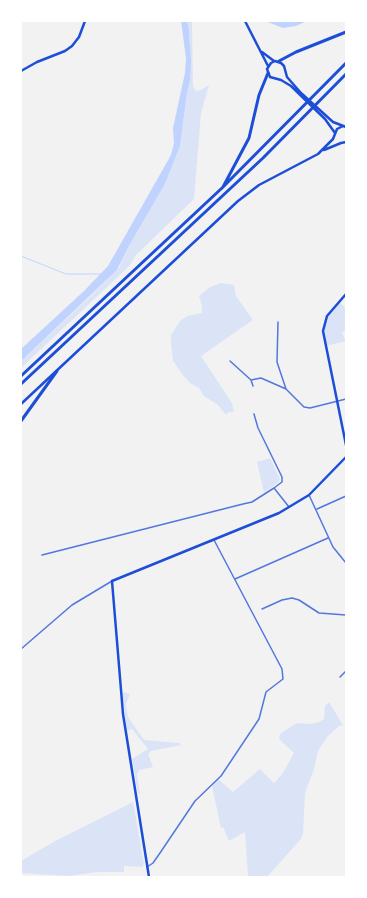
<!DOCTYPE html>
<style>
body{margin:0}
#map{position:relative;width:367px;height:898px;overflow:hidden;background:#f2f2f2;font-family:"Alegreya Sans",sans-serif}
canvas{display:block}
.frame{position:absolute;inset:0;border:22px solid #fff;pointer-events:none}
</style>
<div id="map">
<canvas width="367" height="898"></canvas>
<div class="frame"></div>
</div>
<script>
const ctx = document.querySelector('canvas').getContext('2d');
ctx.lineJoin = 'round';
function fillPath(path, color) { ctx.fillStyle = color; ctx.fill(path, 'evenodd'); }
const toPath = rows => new Path2D(rows.map(r => 'M' + r).join(''));
function stroke(path, color, width, dash) { ctx.strokeStyle = color; ctx.lineWidth = width; ctx.lineCap = dash ? 'butt' : 'round'; ctx.setLineDash(dash || []); ctx.stroke(path); }
const green = toPath([
 [187,21,192,21,193,86,196,91,201,90,209,85,201,113,194,199,136,255,130,265,121,274,21,368,21,361,92,295,119,268,130,244,165,184,180,146,187,93,190,81,190,38],
 [221,283,234,285,236,296,253,320,201,356,232,403,234,412,229,412,226,415,218,405,204,396,199,388,190,383,182,374,173,361,171,343,171,335,180,321,187,316,202,313,202,306,199,296,210,287],
 [340,302,346,309,346,329,342,333,346,341,326,346,324,331,325,321],
 [270,458,280,479,278,483,264,492,257,462],
 [122,692,130,694,126,704,128,717,144,740,179,743,182,745,151,751,148,754,153,767,139,770,137,775,140,794,138,794,132,759,148,749,132,729,127,731],
 [329,702,343,725,339,726,327,737,318,751,314,769,305,793,303,834,301,839,267,877,248,877,245,832,229,841,223,827,221,828,212,786,218,779,233,792,260,769,274,783,283,773,294,753,280,740,279,736,281,733,297,723,310,724,319,722,324,719,325,706],
 [133,802,144,864,142,867,124,866,124,872,97,872,68,876,21,873,21,861,57,840]
]);
const water = toPath([
 [181,21,187,21,189,30,191,61,190,81,187,93,180,146,165,184,130,244,117,270,21,361,21,349,84,291,108,266,171,155,174,143,173,128,185,73,186,58],
 [265,21,307,21,296,26,283,28]
]);
const stream = toPath([
 [21,256,66,274,101,274]
]);
const minor = toPath([
 [278,322,277,362,286,389],
 [230,361,251,380,261,378,286,389,304,407,310,408,346,399],
 [251,380,253,386],
 [254,414,258,428,282,477,282,482,274,488],
 [309,495,333,547,346,563],
 [317,509,346,496],
 [42,555,243,504,252,502,274,488,289,507],
 [235,579,328,538],
 [262,609,282,600,292,598,299,600,319,613,346,615],
 [21,649,72,605,112,581],
 [340,677,346,671],
 [147,867,153,863,160,853,195,801,221,776,259,719,266,692,283,679,282,669,214,540]
]);
const secondary = toPath([
 [21,71,37,62,65,51,72,46,79,37,85,21],
 [346,294,327,316,323,331,346,445],
 [149,877,123,714,112,581,279,513,309,495,346,457]
]);
const primary = toPath([
 [245,21,268,66],
 [262,52,274,61],
 [335,133,325,119,291,86,281,80,270,77,267,69,271,63,275,61,281,63,284,66,287,77,301,93,333,122,346,127],
 [324,150,341,143,346,142],
 [21,404,238,201,259,185,318,154,333,139,337,129,343,126]
]);
const motorway = toPath([
 [279,61,296,52,346,32],
 [223,187,249,138,259,95,268,73],
 [21,376,222,188,346,63],
 [21,384,263,158,346,74],
 [21,421,57,371]
]);
fillPath(green, '#dbe4f7');
fillPath(water, '#bfd3fe');
stroke(stream, '#bfd3fe', 1);
stroke(minor, '#5277de', 1.5);
stroke(secondary, '#1d4ed8', 2.5);
stroke(primary, '#1d4ed8', 2.5);
stroke(motorway, '#1d4ed8', 3);
</script>
